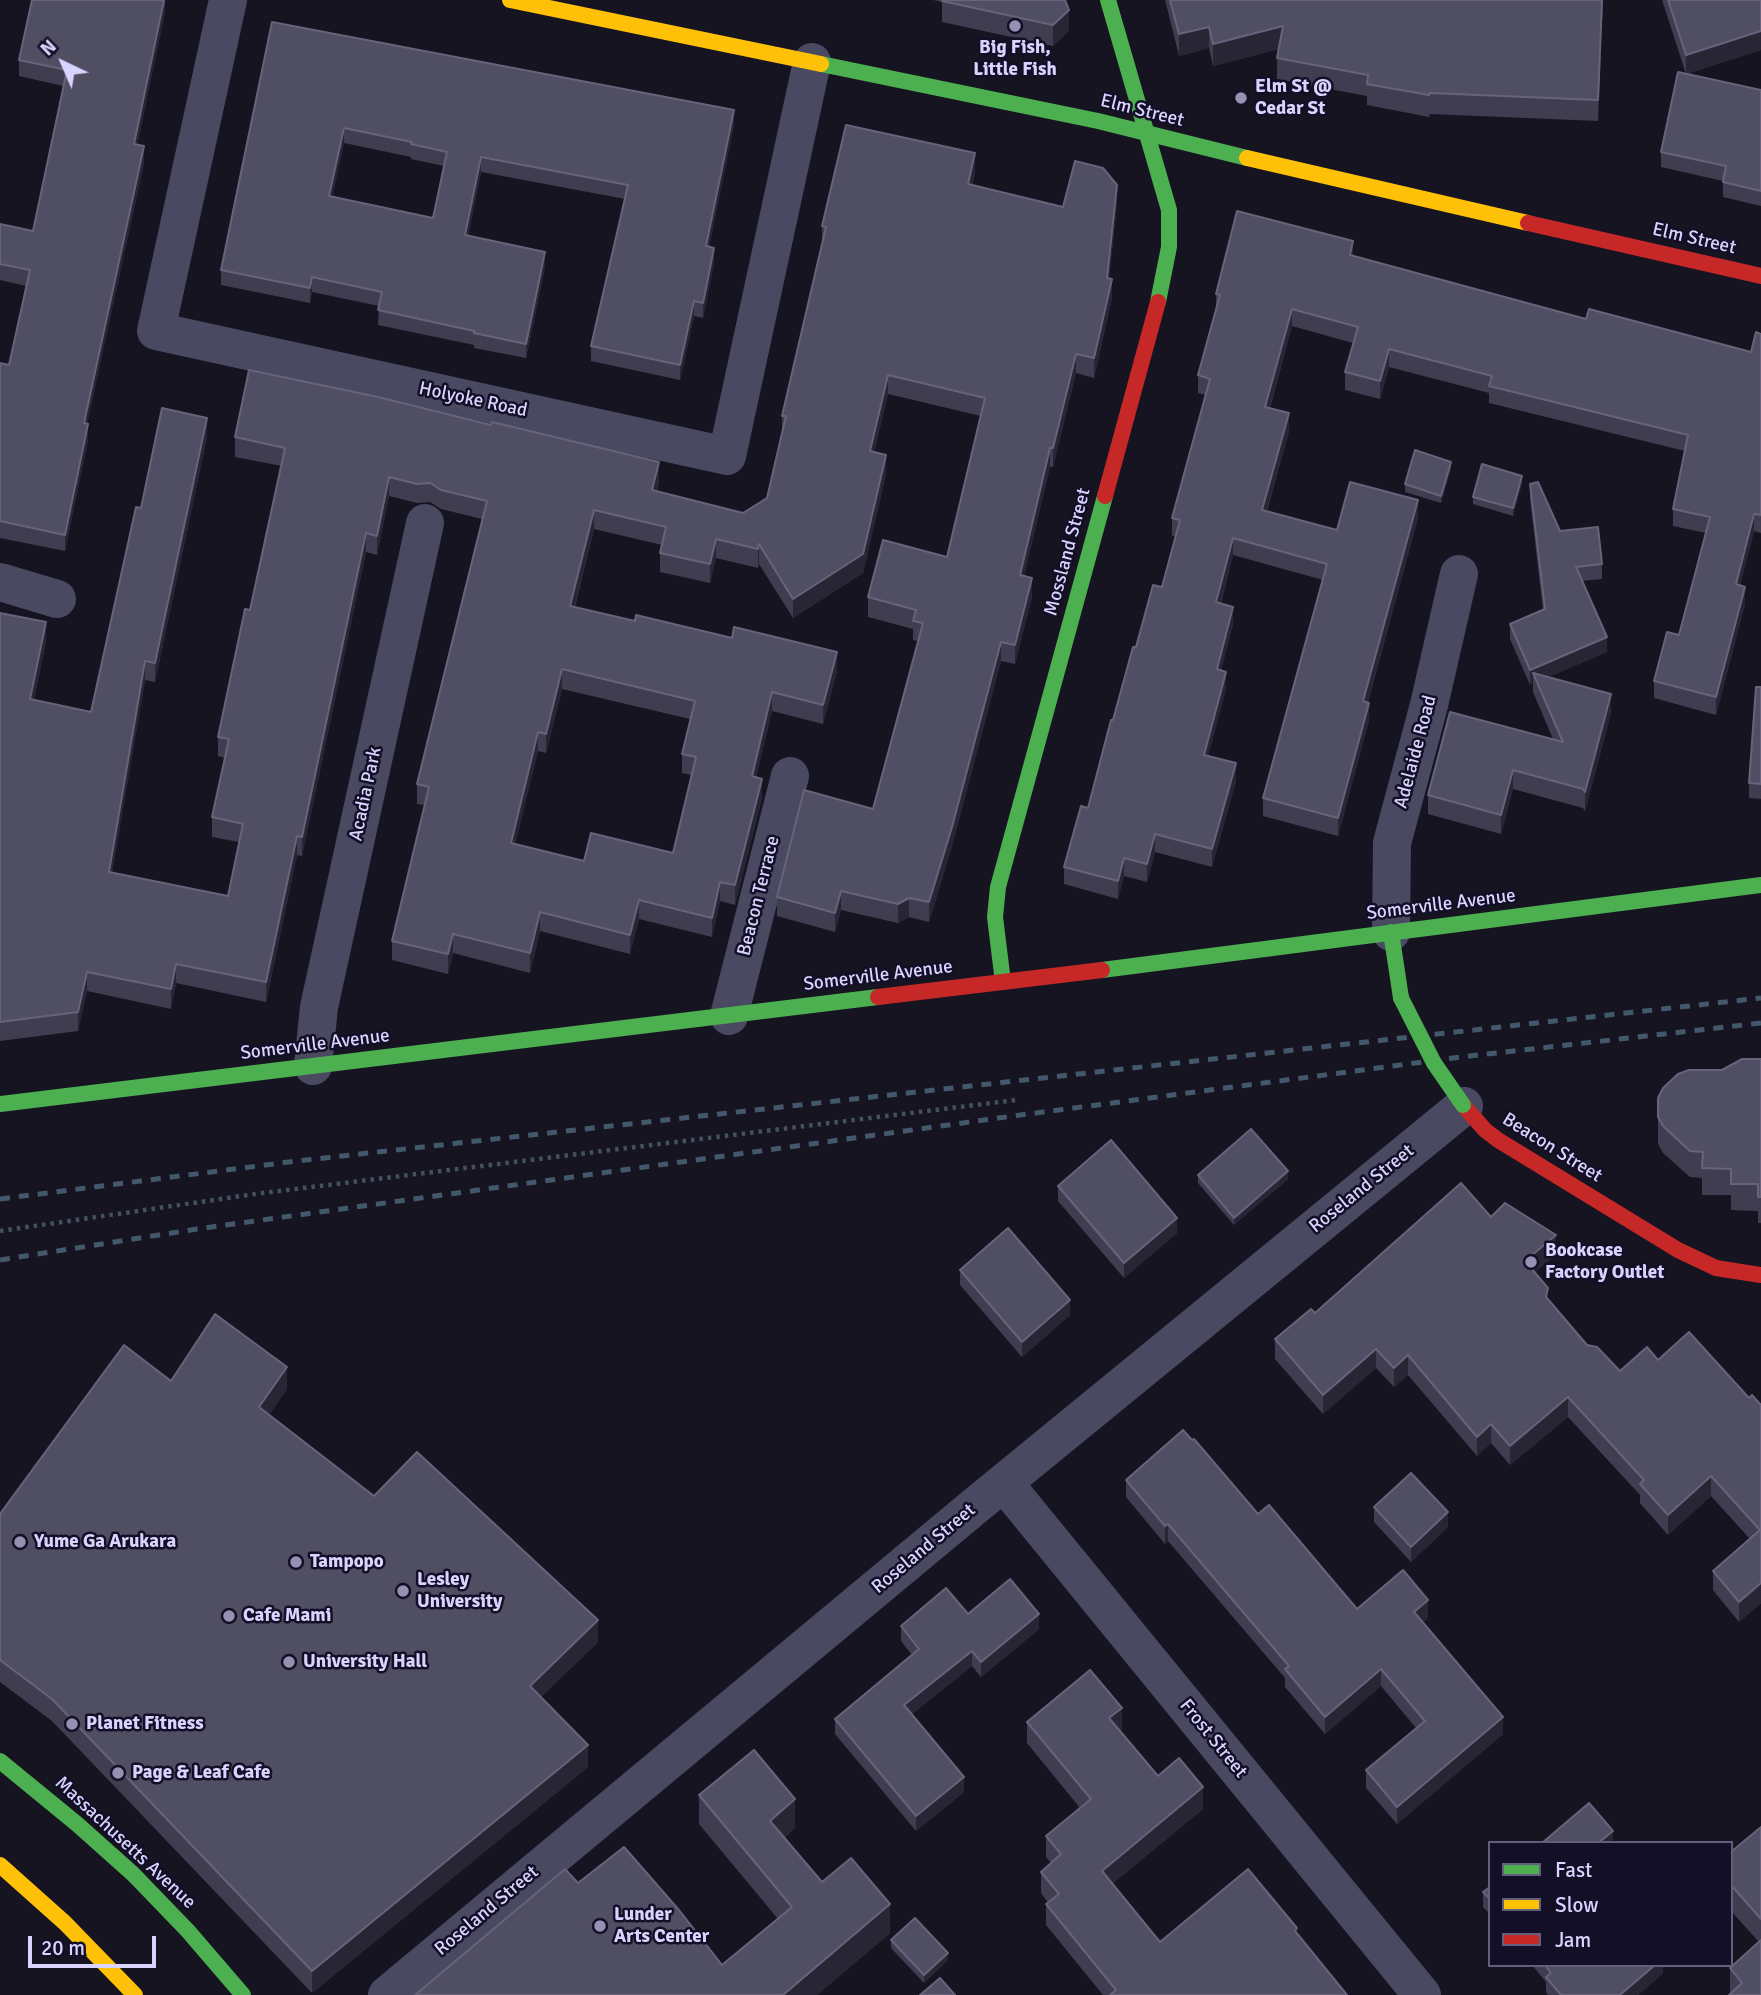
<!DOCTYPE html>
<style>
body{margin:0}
#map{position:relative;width:1761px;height:1995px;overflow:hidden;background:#161421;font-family:Signika,sans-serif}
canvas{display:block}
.legend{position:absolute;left:1488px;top:1841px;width:245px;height:126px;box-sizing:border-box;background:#130f26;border:2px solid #625e7d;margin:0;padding:9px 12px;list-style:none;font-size:21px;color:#d9d4ff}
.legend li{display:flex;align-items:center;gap:14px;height:35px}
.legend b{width:35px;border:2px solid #625e7d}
.north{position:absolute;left:28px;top:28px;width:70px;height:70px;-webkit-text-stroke:5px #130f26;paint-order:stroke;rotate:316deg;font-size:19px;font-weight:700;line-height:28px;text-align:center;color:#d9d4ff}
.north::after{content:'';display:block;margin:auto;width:24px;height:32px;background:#d9d4ff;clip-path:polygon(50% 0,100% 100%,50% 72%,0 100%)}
.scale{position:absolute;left:28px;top:1936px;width:128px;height:32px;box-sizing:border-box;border:4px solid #d9d4ff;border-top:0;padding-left:9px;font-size:21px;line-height:24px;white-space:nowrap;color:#d9d4ff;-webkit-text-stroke:5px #130f26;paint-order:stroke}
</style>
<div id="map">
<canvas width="1761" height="1995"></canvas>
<ul class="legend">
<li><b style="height:9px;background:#4caf50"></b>Fast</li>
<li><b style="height:9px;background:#ffc107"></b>Slow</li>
<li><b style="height:9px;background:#c62828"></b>Jam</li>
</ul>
<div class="north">N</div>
<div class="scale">20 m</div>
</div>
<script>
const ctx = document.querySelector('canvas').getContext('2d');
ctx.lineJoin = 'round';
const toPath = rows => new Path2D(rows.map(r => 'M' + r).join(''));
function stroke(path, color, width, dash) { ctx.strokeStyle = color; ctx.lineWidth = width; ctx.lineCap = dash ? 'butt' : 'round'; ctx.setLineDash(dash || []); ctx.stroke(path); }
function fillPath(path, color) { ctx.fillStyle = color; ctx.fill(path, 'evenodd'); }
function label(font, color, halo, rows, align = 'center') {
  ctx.font = font + ' Signika,sans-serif'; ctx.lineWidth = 5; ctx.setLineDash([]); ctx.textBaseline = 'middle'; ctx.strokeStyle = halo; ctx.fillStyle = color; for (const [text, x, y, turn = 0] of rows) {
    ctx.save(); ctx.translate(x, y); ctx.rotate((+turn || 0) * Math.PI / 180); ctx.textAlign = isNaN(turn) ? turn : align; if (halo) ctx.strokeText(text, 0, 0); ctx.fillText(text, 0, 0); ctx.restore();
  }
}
const path = toPath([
 [0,1231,255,1194,1016,1100]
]);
const street = toPath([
 [228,0,156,331,727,456,812,62],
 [0,582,57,599],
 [1391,932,1392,843,1429,705,1459,574],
 [729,1016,790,776],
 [313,1066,319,1007,425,523],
 [1004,1483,1422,1995],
 [387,1995,975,1506,1464,1106]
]);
const fast = toPath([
 [1108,0,1169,210,1169,247,1158,302],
 [821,64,1098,121,1247,158],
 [1391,932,1401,998],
 [1102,970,1761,885],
 [1003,982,995,917,998,887,1105,496],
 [0,1104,878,997],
 [0,1761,77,1824,133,1874,188,1931,243,1995]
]);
const slow = toPath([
 [510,0,821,64],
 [1247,158,1528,223],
 [0,1865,65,1923,135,1995]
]);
const jam = toPath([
 [1528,223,1761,276],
 [1105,496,1158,302],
 [878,997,1102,970],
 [1463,1105,1485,1130,1498,1140,1678,1250,1716,1268,1761,1275]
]);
const rail = toPath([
 [0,1199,297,1161,1761,998],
 [0,1260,197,1229,1013,1116,1461,1057,1761,1023]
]);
const fastBridge = toPath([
 [1401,998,1434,1063,1463,1105]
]);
const wall = toPath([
 [165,0,165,12,137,145,144,163,87,423,88,440,65,551,0,538,0,363,9,365,26,286,0,280,0,224,33,231,63,86,19,76,19,60],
 [933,0,1065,0,1069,30,1053,46,942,22,942,2],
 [1165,0,1603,0,1598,121,1430,114,1429,117,1367,105,1367,96,1277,79,1277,58,1279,49,1213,66,1209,48,1179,56],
 [1662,0,1761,0,1761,50,1686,74],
 [272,22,734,125,709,247,714,263,703,318,694,316,680,380,591,361,591,346,625,199,481,172,468,236,545,267,526,358,474,348,474,345,378,325,379,306,312,292,310,303,221,285,221,270],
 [344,143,411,157,411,159,444,166,433,218,332,197],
 [1761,90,1761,206,1723,197,1723,181,1661,167,1661,152],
 [975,173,972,185,1063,207,1117,204,1109,278,1112,298,1094,378,1076,373,1053,467,1050,467,1024,576,1032,597,1015,664,1001,661,952,846,929,922,909,917,898,923,841,910,835,932,777,916,777,897,873,809,918,641,913,640,913,629,868,617,868,597,947,557,981,416,888,394,874,452,886,474,863,573,793,618,759,564,758,568,716,558,710,583,660,572,660,553,662,545,594,529,575,607,837,671,823,724,772,711,756,777,762,798,735,905,720,901,712,937,639,919,630,954,540,931,530,973,453,953,448,974,392,960,392,941,425,805,417,804,417,784,482,519,441,509,430,502,417,503,389,496,377,555,366,552,302,856,297,855,266,1002,176,983,171,1009,87,991,78,1031,0,1041,0,613,46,641,34,700,91,712,141,508,207,437,155,682,145,680,112,873,228,896,239,842,212,837,212,817,225,758,218,756,218,737,250,610,282,466,235,457,235,437,659,482,657,491,743,513,767,498,782,434,782,416,822,244,822,226],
 [562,689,690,719,682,754,682,773,691,775,673,853,584,861,515,844,538,751,546,753],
 [1353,256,1586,319,1751,352,1761,334,1761,533,1754,531,1740,585,1745,604,1716,715,1654,698,1654,681,1679,635,1706,533,1673,526,1673,509,1685,451,1489,403,1489,393,1389,367,1380,399,1345,390,1345,372,1353,343,1292,326,1270,408,1289,431,1267,511,1337,530,1418,518,1368,702,1369,720,1338,836,1263,816,1263,798,1323,580,1233,555,1221,603,1233,624,1221,670,1226,689,1208,756,1236,781,1212,867,1155,852,1147,882,1124,876,1118,899,1064,884,1064,867,1088,808,1113,720,1136,647,1162,587,1175,536,1172,536,1172,518,1206,395,1198,393,1198,375,1216,311,1216,294],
 [1451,469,1441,503,1405,492,1405,484],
 [1522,483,1513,516,1473,504,1473,497],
 [1530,484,1560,531,1602,564,1602,579,1582,581,1607,652,1548,677,1611,713,1585,811,1583,808,1513,789,1501,834,1428,814,1428,795,1553,739,1533,692,1533,683,1530,685,1510,639,1510,624,1543,610,1530,499],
 [1761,687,1761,799,1749,798,1749,783],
 [1761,1059,1761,1223,1758,1223,1758,1211,1731,1210,1731,1195,1702,1195,1702,1178,1690,1177,1663,1153,1658,1144,1658,1098,1722,1070],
 [1198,1175,1288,1179,1234,1225,1198,1183],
 [1058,1186,1177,1233,1124,1278,1058,1201],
 [1491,1217,1556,1255,1534,1272,1548,1299,1587,1345,1620,1371,1658,1360,1749,1398,1761,1405,1761,1603,1739,1622,1713,1590,1713,1571,1750,1539,1711,1496,1668,1535,1640,1503,1640,1495,1568,1417,1510,1465,1491,1443,1477,1456,1408,1375,1394,1387,1376,1368,1323,1414,1275,1359,1275,1339,1315,1313],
 [960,1270,1070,1315,1022,1357,960,1285],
 [171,1381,287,1389,269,1415,374,1496,598,1642,541,1697,588,1767,312,1993,52,1721,0,1682,0,1514],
 [1126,1480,1258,1514,1357,1609,1428,1618,1423,1622,1503,1734,1397,1824,1366,1788,1366,1770,1416,1728,1381,1686,1325,1734,1285,1687,1285,1678,1168,1541,1165,1544,1126,1497],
 [1374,1507,1448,1527,1411,1562,1374,1522],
 [968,1614,1039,1629,981,1677,972,1666,912,1714,964,1792,916,1831,835,1734,835,1719,912,1655,901,1641,901,1626],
 [1027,1722,1122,1729,1120,1731,1158,1776,1203,1809,1112,1884,1160,1942,1297,1934,1347,1995,1103,1995,1046,1925,1046,1904,1048,1903,1041,1893,1041,1872,1051,1863,1046,1857,1046,1836,1080,1808,1027,1743],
 [699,1795,795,1828,785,1837,822,1882,890,1933,817,1995,415,1995,578,1883,722,1965,778,1919,699,1824],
 [1761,1827,1761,1995,1730,1994,1730,1968,1759,1942,1731,1911,1731,1852],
 [1490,1887,1490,1914,1483,1907,1483,1892],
 [891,1940,948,1960,924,1983,891,1948],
 [1532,1965,1663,1965,1663,1973,1638,1995,1548,1995,1546,1992,1546,1982]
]);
const shadedWall = toPath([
 [164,0,165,12,134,161,134,144],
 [1602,0,1603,0,1598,121,1598,100],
 [1069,10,1069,30,1053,46,1053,25],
 [1283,26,1283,48,1213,66,1213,44],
 [1209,27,1209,48,1179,56,1179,34],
 [1761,31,1761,50,1686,74,1686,55],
 [734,110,734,125,706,261,706,246],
 [344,128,344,143,329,211,329,196],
 [144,146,144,163,84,439,84,423],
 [975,153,975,173,968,203,968,184],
 [481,157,481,172,465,250,465,235],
 [1117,185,1117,204,1107,297,1107,278],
 [1353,241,1353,259,1350,255],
 [714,248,714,263,703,318,703,303],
 [545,252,545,267,526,358,526,344],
 [312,277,312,292,310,303,310,288],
 [1112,279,1112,298,1094,378,1094,358],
 [694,301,694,316,680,380,680,365],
 [1292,309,1292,326,1265,424,1265,407],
 [1389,349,1389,367,1380,399,1380,381],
 [1076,354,1076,373,1053,467,1053,448],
 [888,375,888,394,870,471,870,451],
 [1289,413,1289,431,1262,527,1262,510],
 [207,418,207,437,155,682,155,663],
 [88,424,88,440,65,551,65,535],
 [1050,448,1050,467,1020,594,1020,575],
 [886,455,886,474,863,573,793,618,793,599],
 [659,462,659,482,652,510,652,490],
 [1451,462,1451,469,1441,503,1441,496],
 [1522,476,1522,483,1513,516,1513,508],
 [389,477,389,496,377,555,377,536],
 [1418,500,1418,518,1363,719,1363,701],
 [594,510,594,529,570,625,570,606],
 [1754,514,1754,531,1736,602,1736,584],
 [366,533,366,552,302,856,302,837],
 [1233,538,1233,555,1216,620,1216,602],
 [716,539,716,558,710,583,710,564],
 [759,544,759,564,758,568,758,549],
 [1032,578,1032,597,1015,664,1015,645],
 [1745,587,1745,604,1716,715,1716,697],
 [1233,607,1233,624,1217,687,1217,669],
 [46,622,46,641,30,718,30,699],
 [1607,637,1607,652,1537,682,1533,673,1533,683,1530,685,1530,670],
 [1001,642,1001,661,952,846,929,922,929,902],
 [837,652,837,671,823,724,823,705],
 [145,661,145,680,109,891,109,872],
 [562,669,562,689,546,753,546,734],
 [1226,672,1226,689,1204,772,1204,755],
 [772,692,772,711,752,795,752,776],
 [1611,694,1611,713,1585,811,1585,792],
 [1369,703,1369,720,1338,836,1338,818],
 [538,732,538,751,511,862,511,843],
 [1236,763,1236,781,1212,867,1212,849],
 [1513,770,1513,789,1501,834,1501,815],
 [762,779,762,798,735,905,735,885],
 [1155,834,1155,852,1147,882,1147,864],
 [297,836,297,855,266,1002,266,982],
 [1124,858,1124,876,1118,899,1118,881],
 [720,882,720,901,712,937,712,918],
 [841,891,841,910,835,932,835,913],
 [909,898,909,917,898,923,898,904],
 [639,900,639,919,630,954,630,935],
 [540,912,540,931,530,973,530,953],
 [453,934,453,953,448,974,448,954],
 [176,964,176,983,171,1009,171,989],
 [87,972,87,991,78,1031,78,1012],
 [1288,1171,1288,1179,1234,1225,1234,1218],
 [1177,1218,1177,1233,1124,1278,1124,1263],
 [1556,1235,1556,1255,1525,1280,1525,1261],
 [1070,1300,1070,1315,1022,1357,1022,1342],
 [1376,1349,1376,1368,1323,1414,1323,1395],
 [1408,1355,1408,1375,1394,1387,1394,1368],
 [287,1367,287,1389,259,1429,259,1407],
 [1568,1397,1568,1417,1510,1465,1510,1446],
 [1491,1424,1491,1443,1477,1456,1477,1437],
 [1711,1476,1711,1496,1668,1535,1668,1515],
 [1448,1512,1448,1527,1411,1562,1411,1547],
 [1168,1524,1168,1541,1165,1544,1165,1526],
 [1761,1583,1761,1603,1739,1622,1739,1602],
 [1428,1600,1428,1618,1414,1629,1414,1612],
 [1039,1614,1039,1629,981,1677,981,1662],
 [598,1620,598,1642,530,1708,530,1686],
 [972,1651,972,1666,904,1720,904,1705],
 [1381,1669,1381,1686,1325,1734,1325,1717],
 [1122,1708,1122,1729,1109,1740,1109,1718],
 [1503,1717,1503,1734,1397,1824,1397,1807],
 [588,1745,588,1767,312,1993,312,1971],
 [964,1777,964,1792,916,1831,916,1816],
 [1203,1787,1203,1809,1102,1892,1102,1871],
 [795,1799,795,1828,770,1849,770,1821],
 [1613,1831,1613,1843,1598,1843],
 [890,1904,890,1933,817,1995,783,1995],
 [948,1953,948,1960,924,1983,924,1975],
 [1655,1965,1663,1965,1663,1973,1638,1995,1620,1995]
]);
const building = toPath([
 [32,0,164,0,134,144,144,146,84,423,88,424,65,535,0,521,0,363,9,365,30,270,0,264,0,224,33,231,67,70,19,60,32,0],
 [943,0,1065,0,1069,10,1053,25,942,1,943,0],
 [1170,0,1602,0,1598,100,1430,93,1429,95,1367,84,1368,75,1277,58,1283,26,1213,44,1209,27,1179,34,1170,0],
 [1668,0,1761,0,1761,31,1686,55,1668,0],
 [272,22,734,110,706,246,714,248,703,303,694,301,680,365,591,346,628,185,481,157,465,235,545,252,526,344,474,333,474,331,378,310,382,292,312,277,310,288,221,270,272,22],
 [344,128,412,142,411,144,447,152,433,218,329,196,344,128],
 [1678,72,1761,90,1761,191,1723,182,1726,166,1661,152,1678,72],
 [846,125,975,153,968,184,1063,207,1075,161,1103,168,1117,185,1107,278,1112,279,1094,358,1076,354,1053,448,1050,448,1020,575,1032,578,1015,645,1001,642,952,827,929,902,909,898,898,904,841,891,835,913,777,897,804,790,873,809,923,623,913,621,916,610,868,597,883,540,947,557,985,398,888,375,870,451,886,455,863,554,793,599,759,544,758,549,716,539,710,564,660,553,666,527,594,510,570,606,635,621,636,615,732,638,734,627,837,652,823,705,772,692,752,776,762,779,735,885,720,882,712,918,639,900,630,935,540,912,530,953,453,934,448,954,392,941,429,787,417,784,487,501,441,490,430,483,417,484,389,477,377,536,366,533,302,837,297,836,266,982,176,964,171,989,87,972,78,1012,0,1022,0,613,46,622,30,699,91,712,136,507,141,508,162,408,207,418,155,663,145,661,109,872,228,896,243,824,212,817,229,739,218,737,245,609,250,610,285,448,235,437,249,370,378,397,491,425,492,422,659,462,652,490,743,513,767,498,786,416,782,416,826,227,822,226,846,125],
 [562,669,695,701,682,754,696,757,673,853,591,833,584,861,511,843,538,732,546,734,562,669],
 [1237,211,1353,241,1350,255,1586,319,1589,309,1751,352,1756,332,1761,334,1761,515,1754,514,1736,584,1745,587,1716,697,1654,681,1667,632,1679,635,1710,517,1673,509,1688,435,1489,386,1492,376,1389,349,1380,381,1345,372,1358,327,1292,309,1265,407,1289,413,1262,510,1337,530,1350,482,1418,500,1363,701,1369,703,1338,818,1263,798,1327,564,1233,538,1216,602,1233,607,1217,669,1226,672,1204,755,1236,763,1212,849,1155,834,1147,864,1124,858,1118,881,1064,867,1081,806,1088,808,1111,720,1113,720,1133,647,1136,647,1153,585,1162,587,1180,520,1172,518,1210,379,1198,375,1220,295,1216,294,1237,211],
 [1415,450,1451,462,1441,496,1405,484,1415,450],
 [1482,464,1522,476,1513,508,1473,497,1482,464],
 [1538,482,1560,531,1598,527,1602,564,1576,567,1607,637,1530,670,1510,624,1545,609,1530,484,1538,482],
 [1533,673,1611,694,1585,792,1583,789,1513,770,1501,815,1428,795,1450,712,1563,742,1533,673],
 [1756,687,1761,687,1761,784,1749,783,1756,687],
 [1742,1059,1761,1059,1761,1197,1758,1197,1758,1184,1731,1184,1731,1169,1702,1168,1703,1152,1690,1151,1663,1126,1658,1117,1658,1098,1663,1088,1678,1074,1689,1070,1722,1070,1742,1059],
 [1251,1129,1288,1171,1234,1218,1198,1175,1251,1129],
 [1111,1140,1177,1218,1124,1263,1058,1186,1111,1140],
 [1461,1183,1491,1217,1505,1203,1556,1235,1525,1261,1548,1288,1546,1297,1587,1345,1597,1347,1620,1371,1647,1347,1658,1360,1689,1332,1749,1398,1752,1395,1761,1405,1761,1583,1739,1602,1713,1571,1760,1530,1711,1476,1668,1515,1640,1484,1644,1480,1568,1397,1510,1446,1491,1424,1477,1437,1408,1355,1394,1368,1376,1349,1323,1395,1275,1339,1311,1309,1315,1313,1461,1183],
 [1008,1228,1070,1300,1022,1342,960,1270,1008,1228],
 [215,1314,287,1367,259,1407,374,1496,417,1452,598,1620,530,1686,588,1745,312,1971,52,1699,0,1660,0,1514,124,1345,171,1381,215,1314],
 [1183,1430,1192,1440,1194,1439,1258,1514,1269,1505,1357,1609,1403,1570,1428,1600,1414,1612,1503,1717,1397,1807,1366,1770,1425,1721,1381,1669,1325,1717,1285,1669,1289,1666,1168,1524,1165,1526,1126,1480,1183,1430],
 [1411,1473,1448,1512,1411,1547,1374,1507,1411,1473],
 [1010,1579,1039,1614,981,1662,972,1651,904,1705,964,1777,916,1816,835,1719,919,1649,901,1626,946,1588,968,1614,1010,1579],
 [1090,1670,1122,1708,1109,1718,1158,1776,1179,1758,1203,1787,1102,1871,1160,1942,1248,1869,1297,1928,1295,1931,1347,1995,1110,1995,1116,1990,1046,1904,1059,1894,1041,1872,1061,1854,1046,1836,1091,1799,1027,1722,1090,1670],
 [754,1750,795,1799,770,1821,822,1882,851,1858,890,1904,783,1995,415,1995,565,1869,578,1883,624,1847,679,1910,722,1965,792,1907,699,1795,754,1750],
 [1589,1803,1613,1831,1598,1843,1542,1843,1589,1803],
 [1761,1827,1761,1919,1731,1885,1731,1852,1761,1827],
 [1490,1887,1490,1899,1483,1892,1490,1887],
 [915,1918,948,1953,924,1975,891,1940,915,1918],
 [1761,1940,1761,1995,1729,1995,1742,1983,1730,1968,1761,1940],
 [1545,1965,1655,1965,1620,1995,1561,1995,1546,1977,1551,1973,1545,1965],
 [940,1978,955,1995,920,1995,940,1978]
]);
const markers = [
 [1015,26,7,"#9591b1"],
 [1241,98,7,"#9591b1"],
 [1531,1262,7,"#9591b1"],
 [20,1542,7,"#9591b1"],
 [296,1562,7,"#9591b1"],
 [403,1591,7,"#9591b1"],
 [229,1616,7,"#9591b1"],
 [289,1662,7,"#9591b1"],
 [72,1724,7,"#9591b1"],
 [118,1773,7,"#9591b1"],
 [600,1926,7,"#9591b1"]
];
const poiNames = [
 ["Big Fish,",1015,48,"center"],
 ["Little Fish",1015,70,"center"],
 ["Elm St @",1255,87],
 ["Cedar St",1255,109],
 ["Bookcase",1545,1251],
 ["Factory Outlet",1545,1273],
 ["Yume Ga Arukara",34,1542],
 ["Tampopo",310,1562],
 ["Lesley",417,1580],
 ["University",417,1602],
 ["Cafe Mami",243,1616],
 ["University Hall",303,1662],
 ["Planet Fitness",86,1724],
 ["Page & Leaf Cafe",132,1773],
 ["Lunder",614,1915],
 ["Arts Center",614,1937]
];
const streetNames = [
 ["Elm Street",1142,111,14],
 ["Elm Street",1694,239,13],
 ["Holyoke Road",473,400,12],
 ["Mossland Street",1068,552,-75],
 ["Adelaide Road",1416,752,-75],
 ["Acadia Park",366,794,-78],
 ["Beacon Terrace",759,896,-76],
 ["Somerville Avenue",1441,905,-7],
 ["Somerville Avenue",878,976,-7],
 ["Somerville Avenue",315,1045,-7],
 ["Beacon Street",1552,1148,32],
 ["Roseland Street",1362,1189,-39],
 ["Roseland Street",924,1549,-40],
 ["Frost Street",1213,1739,51],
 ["Massachusetts Avenue",125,1843,43],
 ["Roseland Street",487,1911,-40]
];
stroke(path, '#44505f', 4.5, [3.5, 5]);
stroke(street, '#4a4962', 38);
stroke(fast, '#4caf50', 16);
stroke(slow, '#ffc107', 16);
stroke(jam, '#c62828', 16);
stroke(rail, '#43596b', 5, [10, 9]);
stroke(fastBridge, '#4caf50', 16);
fillPath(wall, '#403d50');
fillPath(shadedWall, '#282635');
fillPath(building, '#504e63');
stroke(building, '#66637b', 2);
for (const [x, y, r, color] of markers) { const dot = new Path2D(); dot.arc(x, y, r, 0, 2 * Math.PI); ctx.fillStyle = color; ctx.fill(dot); stroke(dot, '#130f26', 2.5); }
label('bold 19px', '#d9d4ff', '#130f26', poiNames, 'left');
label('19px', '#d9d4ff', '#130f26', streetNames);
</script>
